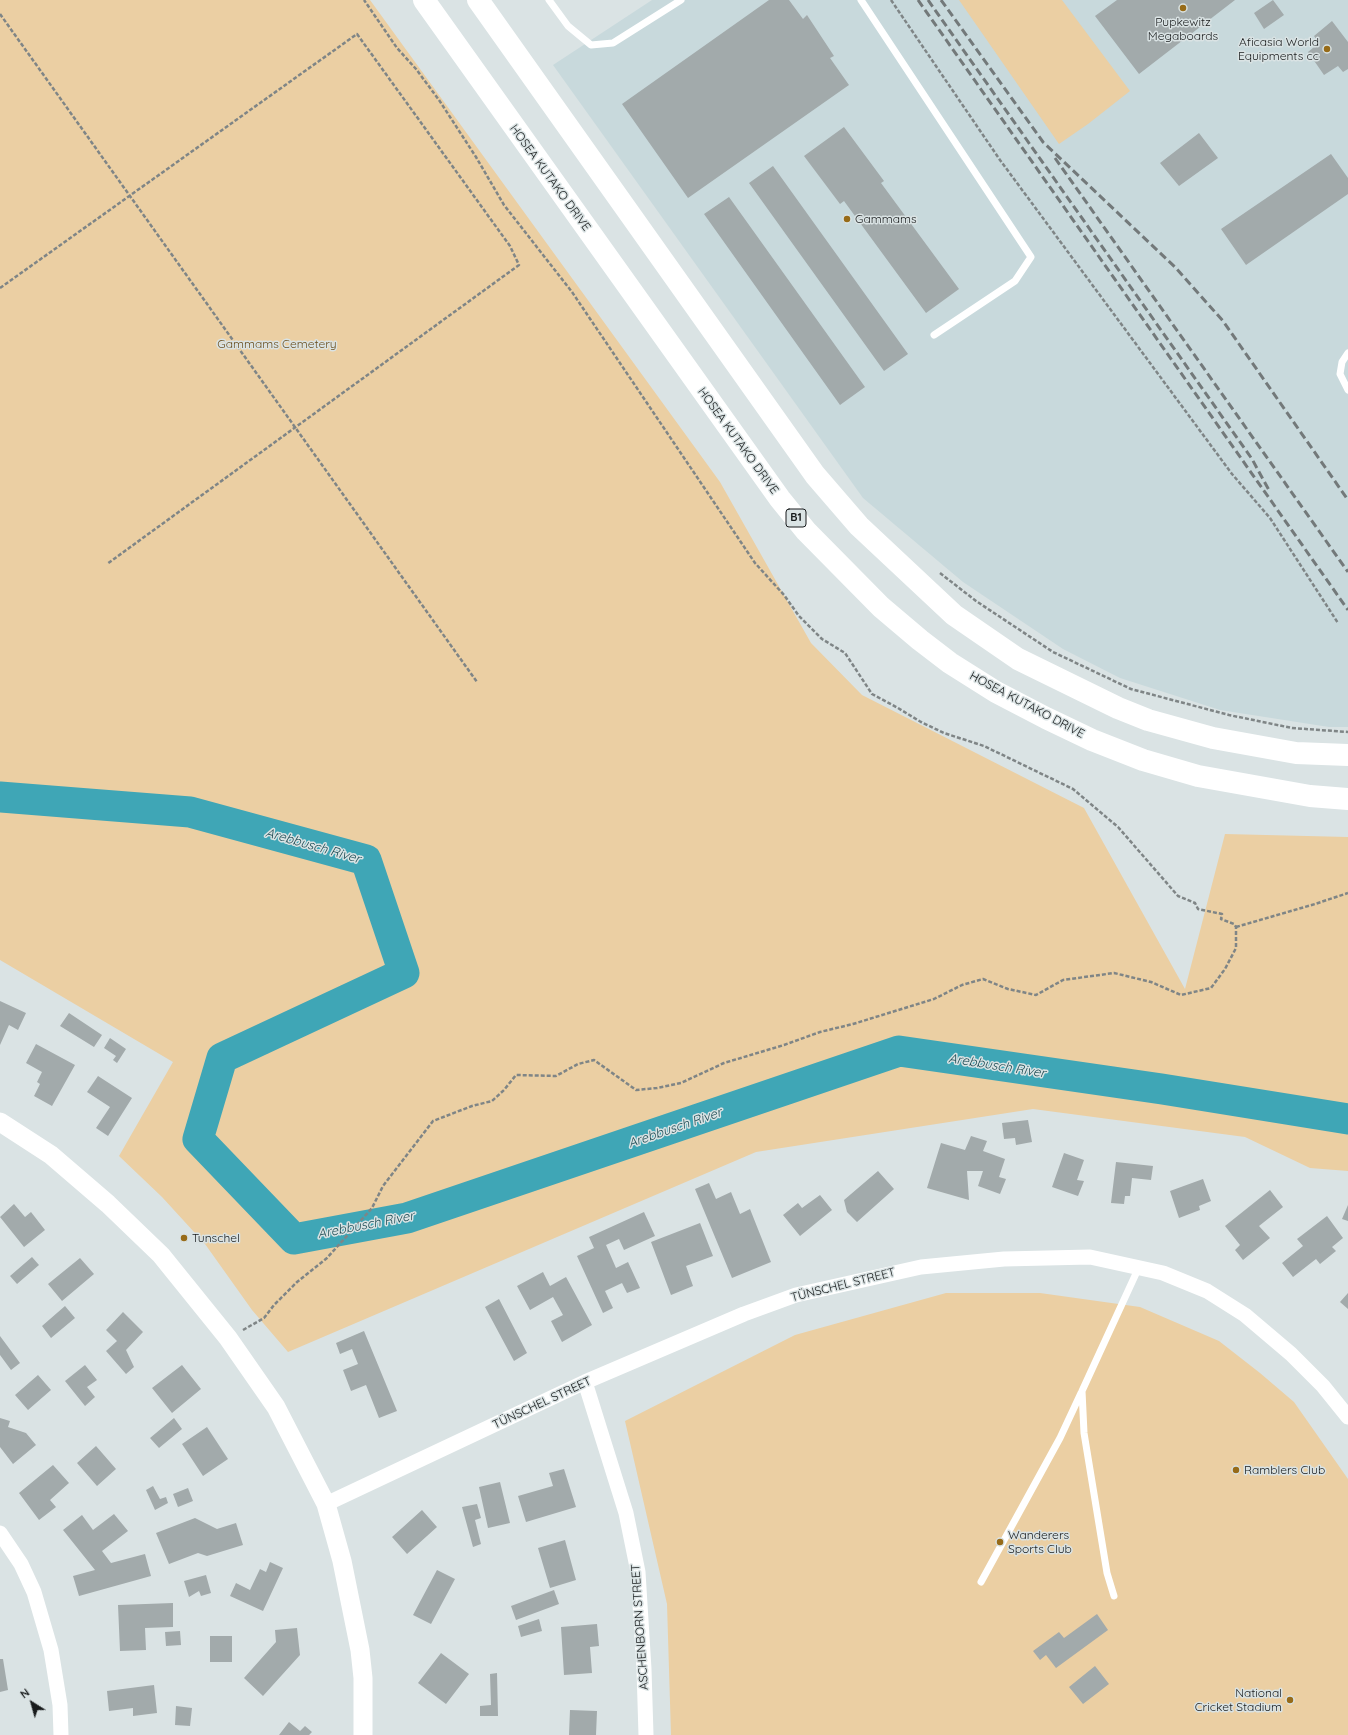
<!DOCTYPE html>
<meta charset="utf-8">
<style>
body{margin:0}
#map{position:relative;width:1348px;height:1735px;overflow:hidden;background:#dae3e4;font-family:Quicksand,sans-serif}
canvas{display:block}
.north{position:absolute;left:12px;top:1683px;width:40px;height:40px;-webkit-text-stroke:3px #dae3e4;paint-order:stroke;rotate:323deg;font-size:11px;font-weight:700;line-height:16px;text-align:center;color:#181b1c}
.north::after{content:'';display:block;margin:auto;width:14px;height:18px;background:#181b1c;clip-path:polygon(50% 0,100% 100%,50% 72%,0 100%)}
</style>
<div id="map">
<canvas width="1348" height="1735"></canvas>
<div class="north">N</div>
</div>
<script>
const ctx = document.querySelector('canvas').getContext('2d');
ctx.lineJoin = 'round';
function fillPath(path, color) { ctx.fillStyle = color; ctx.fill(path, 'evenodd'); }
const toPath = rows => new Path2D(rows.map(r => 'M' + r).join(''));
function stroke(path, color, width, dash) { ctx.strokeStyle = color; ctx.lineWidth = width; ctx.lineCap = dash ? 'butt' : 'round'; ctx.setLineDash(dash || []); ctx.stroke(path); }
function label(font, color, halo, rows, align = 'center') {
  ctx.font = font + ' Quicksand,sans-serif'; ctx.lineWidth = 3; ctx.setLineDash([]); ctx.textBaseline = 'middle'; ctx.strokeStyle = halo; ctx.fillStyle = color; for (const [text, x, y, turn = 0] of rows) {
    ctx.save(); ctx.translate(x, y); ctx.rotate((+turn || 0) * Math.PI / 180); ctx.textAlign = isNaN(turn) ? turn : align; if (halo) ctx.strokeText(text, 0, 0); ctx.fillText(text, 0, 0); ctx.restore();
  }
}
const built = toPath([
 [652,0,1348,0,1348,727,1329,727,1220,710,1120,678,1063,649,963,582,863,498,553,65]
]);
const green = toPath([
 [0,0,370,0,720,482,811,643,862,695,1084,808,1185,989,1225,834,1348,837,1348,1171,1310,1168,1245,1137,1033,1109,756,1152,288,1352,252,1310,205,1244,162,1197,119,1156,173,1062,0,960],
 [959,0,1062,0,1130,91,1088,124,1059,144],
 [946,1293,1040,1293,1140,1307,1219,1341,1260,1373,1294,1402,1348,1479,1348,1735,671,1735,667,1604,625,1421,795,1335]
]);
const river = toPath([
 [0,797,190,812,366,860,404,973,222,1058,198,1139,294,1239,407,1218,899,1051,1162,1089,1348,1119]
]);
const building = toPath([
 [769,0,789,0,803,19,807,15,834,56,830,58,849,85,688,198,622,104],
 [1117,0,1235,0,1139,74,1095,16],
 [1273,0,1284,15,1264,29,1254,13],
 [1332,21,1348,42,1348,69,1343,72,1338,66,1324,75,1308,52,1319,43,1314,36],
 [844,127,884,181,881,183,959,289,926,313,844,201,840,204,804,156],
 [1199,133,1218,158,1179,186,1160,163],
 [1331,154,1348,178,1348,194,1246,265,1221,229],
 [773,166,908,354,884,371,749,183],
 [729,197,865,387,840,405,704,214],
 [0,1001,26,1013,18,1030,9,1025,0,1045],
 [69,1013,102,1035,94,1047,60,1026],
 [110,1038,126,1049,117,1063,113,1060,116,1056,104,1048],
 [36,1044,75,1065,52,1106,34,1096,40,1084,37,1082,42,1072,26,1063],
 [98,1076,132,1098,108,1136,96,1128,110,1107,87,1092],
 [1028,1120,1032,1142,1016,1145,1015,1138,1004,1139,1002,1123],
 [971,1136,987,1141,983,1151,1005,1159,999,1177,1006,1179,1000,1194,978,1186,983,1171,967,1171,969,1200,927,1188,941,1143,965,1150],
 [1064,1153,1084,1160,1077,1180,1084,1181,1078,1196,1052,1187],
 [1116,1162,1153,1166,1151,1180,1132,1178,1130,1196,1125,1196,1124,1204,1111,1203],
 [878,1171,894,1189,857,1222,847,1212,844,1200],
 [1203,1179,1211,1201,1199,1206,1200,1210,1179,1218,1170,1191],
 [709,1183,716,1199,731,1192,740,1214,750,1209,771,1262,732,1278,695,1189],
 [1270,1190,1283,1207,1259,1226,1270,1238,1243,1260,1235,1250,1240,1245,1225,1226],
 [820,1195,832,1210,800,1236,783,1215,798,1203,802,1208],
 [14,1204,25,1217,31,1212,45,1230,24,1247,0,1217],
 [1348,1205,1348,1221,1342,1219],
 [644,1212,655,1236,624,1250,619,1239,606,1245,616,1268,628,1262,640,1288,627,1293,622,1283,605,1291,613,1308,603,1313,577,1256,594,1248,589,1237],
 [1327,1216,1343,1238,1332,1247,1336,1251,1320,1264,1316,1259,1293,1277,1282,1263,1303,1246,1297,1239],
 [700,1223,713,1256,686,1266,693,1286,671,1295,651,1242],
 [32,1257,39,1265,17,1284,10,1276],
 [80,1258,94,1274,62,1301,48,1284],
 [543,1272,550,1286,566,1277,592,1325,562,1342,551,1321,563,1315,553,1297,530,1310,517,1286],
 [1348,1293,1348,1309,1340,1302],
 [499,1299,527,1353,514,1361,485,1307],
 [65,1306,75,1318,51,1338,42,1326],
 [123,1312,143,1332,126,1350,134,1367,126,1374,106,1351,117,1341,106,1330],
 [364,1331,397,1411,379,1418,366,1385,351,1391,343,1370,358,1364,352,1349,340,1354,336,1343],
 [0,1336,20,1363,11,1370,0,1355],
 [85,1365,97,1380,87,1387,95,1397,85,1406,65,1381],
 [182,1365,201,1389,172,1413,152,1388],
 [38,1375,51,1390,28,1410,15,1395],
 [0,1418,10,1421,8,1427,26,1433,36,1445,13,1464,0,1447],
 [174,1418,182,1429,159,1448,150,1438],
 [207,1427,228,1459,203,1476,182,1444],
 [96,1446,116,1469,97,1486,77,1463],
 [53,1465,69,1483,50,1500,56,1507,39,1520,19,1493],
 [564,1469,576,1507,526,1522,518,1496,553,1486,549,1473],
 [500,1482,510,1523,488,1528,479,1487],
 [153,1486,160,1499,166,1497,168,1503,155,1510,146,1490],
 [188,1488,193,1501,178,1507,173,1494],
 [477,1504,481,1518,475,1520,481,1544,473,1547,462,1507],
 [422,1510,437,1527,407,1554,392,1537],
 [114,1514,128,1531,102,1551,111,1563,145,1554,151,1576,79,1596,73,1576,95,1570,63,1530,82,1515,93,1530],
 [195,1518,217,1529,236,1523,243,1545,207,1556,198,1553,169,1564,156,1533],
 [565,1540,576,1580,550,1588,538,1548],
 [270,1562,283,1568,263,1611,230,1596,236,1583,250,1590,260,1569,266,1572],
 [437,1570,455,1579,431,1624,413,1615],
 [206,1575,211,1593,201,1596,199,1591,189,1597,184,1581],
 [554,1590,559,1604,516,1620,511,1606],
 [173,1603,173,1627,145,1628,146,1650,120,1651,118,1605],
 [1097,1614,1108,1630,1056,1668,1046,1655,1040,1660,1033,1651,1059,1632,1064,1638],
 [539,1619,542,1631,521,1637,518,1626],
 [597,1624,599,1646,590,1647,592,1673,564,1675,561,1627],
 [297,1628,300,1655,263,1696,244,1678,276,1642,275,1630],
 [180,1631,181,1645,166,1646,165,1632],
 [210,1636,232,1636,232,1662,210,1662],
 [441,1653,469,1674,446,1704,418,1683],
 [0,1659,3,1659,8,1690,0,1692],
 [1095,1666,1109,1684,1083,1704,1069,1687],
 [497,1673,498,1716,480,1716,480,1706,491,1705,490,1674],
 [154,1685,157,1713,133,1716,133,1708,109,1711,107,1691],
 [176,1706,192,1708,190,1726,175,1725],
 [570,1710,597,1711,596,1735,569,1735],
 [289,1722,300,1731,305,1726,312,1732,309,1735,279,1735]
]);
const path = toPath([
 [891,0,1000,160,1232,474,1270,518,1338,623],
 [0,14,477,682],
 [0,288,357,34,510,246,519,265,107,564],
 [940,573,976,601,1053,652,1131,689,1229,715,1292,728,1348,732],
 [1236,927,1315,904,1348,893],
 [243,1330,264,1318,274,1305,297,1282,327,1258,372,1208,383,1186,433,1121,472,1106,492,1101,504,1090,516,1075,556,1076,578,1064,594,1060,636,1090,657,1088,681,1083,724,1063,784,1045,820,1032,853,1024,934,999,962,985,983,979,1008,989,1036,995,1063,980,1114,973,1151,982,1181,995,1211,988,1225,969,1236,948,1236,927,1234,924,1221,919,1222,914,1198,909,1195,903,1178,896,1118,827,1073,789,984,746,944,733,921,722,898,708,872,694,845,653,822,639,799,616,784,595,755,563,572,292,504,205,476,157,439,100,416,69,397,48,364,0]
]);
const service = toPath([
 [549,0,568,26,591,45,613,43,681,0],
 [861,0,1031,257,1015,281,934,335],
 [1348,353,1342,362,1340,374,1348,390],
 [981,1582,1060,1438,1081,1393],
 [1114,1596,1107,1573,1084,1433,1082,1391,1139,1267]
]);
const minor = toPath([
 [585,1382,626,1513,638,1572,644,1669,646,1735],
 [326,1504,585,1382,744,1314,796,1295,921,1267,1004,1259,1090,1257,1163,1273,1207,1291,1245,1315,1291,1354,1323,1386,1348,1417],
 [0,1533,21,1564,34,1592,51,1650,60,1705,61,1735]
]);
const tertiary = toPath([
 [0,1122,51,1155,108,1204,161,1255,228,1338,276,1407,326,1504,342,1561,360,1650,363,1678,363,1735]
]);
const primary = toPath([
 [424,0,780,499,806,531,881,607,920,640,950,663,996,692,1046,718,1092,740,1143,760,1198,776,1310,796,1348,799],
 [478,0,815,475,859,526,954,615,1018,659,1118,708,1148,720,1213,738,1296,753,1348,755]
]);
const rail = toPath([
 [918,0,1348,610],
 [928,0,1252,459,1270,492],
 [941,0,1043,142,1175,267,1223,321,1348,500],
 [1055,158,1348,572]
]);
const markers = [
 [1183,8,4,"#976b18"],
 [1327,49,4,"#976b18"],
 [847,219,4,"#976b18"],
 [184,1238,4,"#976b18"],
 [1236,1470,4,"#976b18"],
 [1000,1542,4,"#976b18"],
 [1290,1700,4,"#976b18"]
];
const shields = [
 [796,518,20]
];
const shieldNames = [
 ["B1",796,518]
];
const poiNames = [
 ["Pupkewitz",1183,22,"center"],
 ["Megaboards",1183,36,"center"],
 ["Aficasia World",1319,42,"right"],
 ["Equipments cc",1319,56,"right"],
 ["Gammams",855,219],
 ["Tunschel",192,1238],
 ["Ramblers Club",1244,1470],
 ["Wanderers",1008,1535],
 ["Sports Club",1008,1549],
 ["National",1282,1693,"right"],
 ["Cricket Stadium",1282,1707,"right"]
];
const streetNames = [
 ["HOSEA KUTAKO DRIVE",550,178,54],
 ["HOSEA KUTAKO DRIVE",738,441,54],
 ["HOSEA KUTAKO DRIVE",1027,705,28],
 ["TÜNSCHEL STREET",843,1285,-14],
 ["TÜNSCHEL STREET",542,1403,-25],
 ["ASCHENBORN STREET",640,1627,-94]
];
const parkNames = [
 ["Gammams Cemetery",277,344]
];
const waterNames = [
 ["Arebbusch River",313,846,16],
 ["Arebbusch River",997,1066,9],
 ["Arebbusch River",675,1128,-19],
 ["Arebbusch River",366,1225,-11]
];
fillPath(built, '#c8d9dc');
fillPath(green, '#ebcfa3');
stroke(river, '#3fa6b6', 31);
fillPath(building, '#a2aaab');
stroke(path, '#7f8586', 2.5, [4, 2]);
stroke(service, '#fff', 7);
stroke(minor, '#fff', 15);
stroke(tertiary, '#fff', 19);
stroke(primary, '#fff', 22);
stroke(rail, '#73797a', 3, [8, 4]);
for (const [x, y, r, color] of markers) { const dot = new Path2D(); dot.arc(x, y, r, 0, 2 * Math.PI); ctx.fillStyle = color; ctx.fill(dot); stroke(dot, '#dae3e4', 1.5); }
for (const [x, y, w] of shields) { const box = new Path2D(); box.roundRect(x - w / 2, y - 9, w, 18, 3); ctx.fillStyle = '#dae3e4'; ctx.fill(box); stroke(box, '#181b1c', 1); }
label('bold 11px', '#181b1c', null, shieldNames);
label('12px', '#181b1c', '#dae3e4', poiNames, 'left');
label('12px', '#181b1c', '#dae3e4', streetNames);
label('12px', '#6b4f1e', '#dae3e4', parkNames);
label('italic 13px', '#214e56', '#dae3e4', waterNames);
</script>
